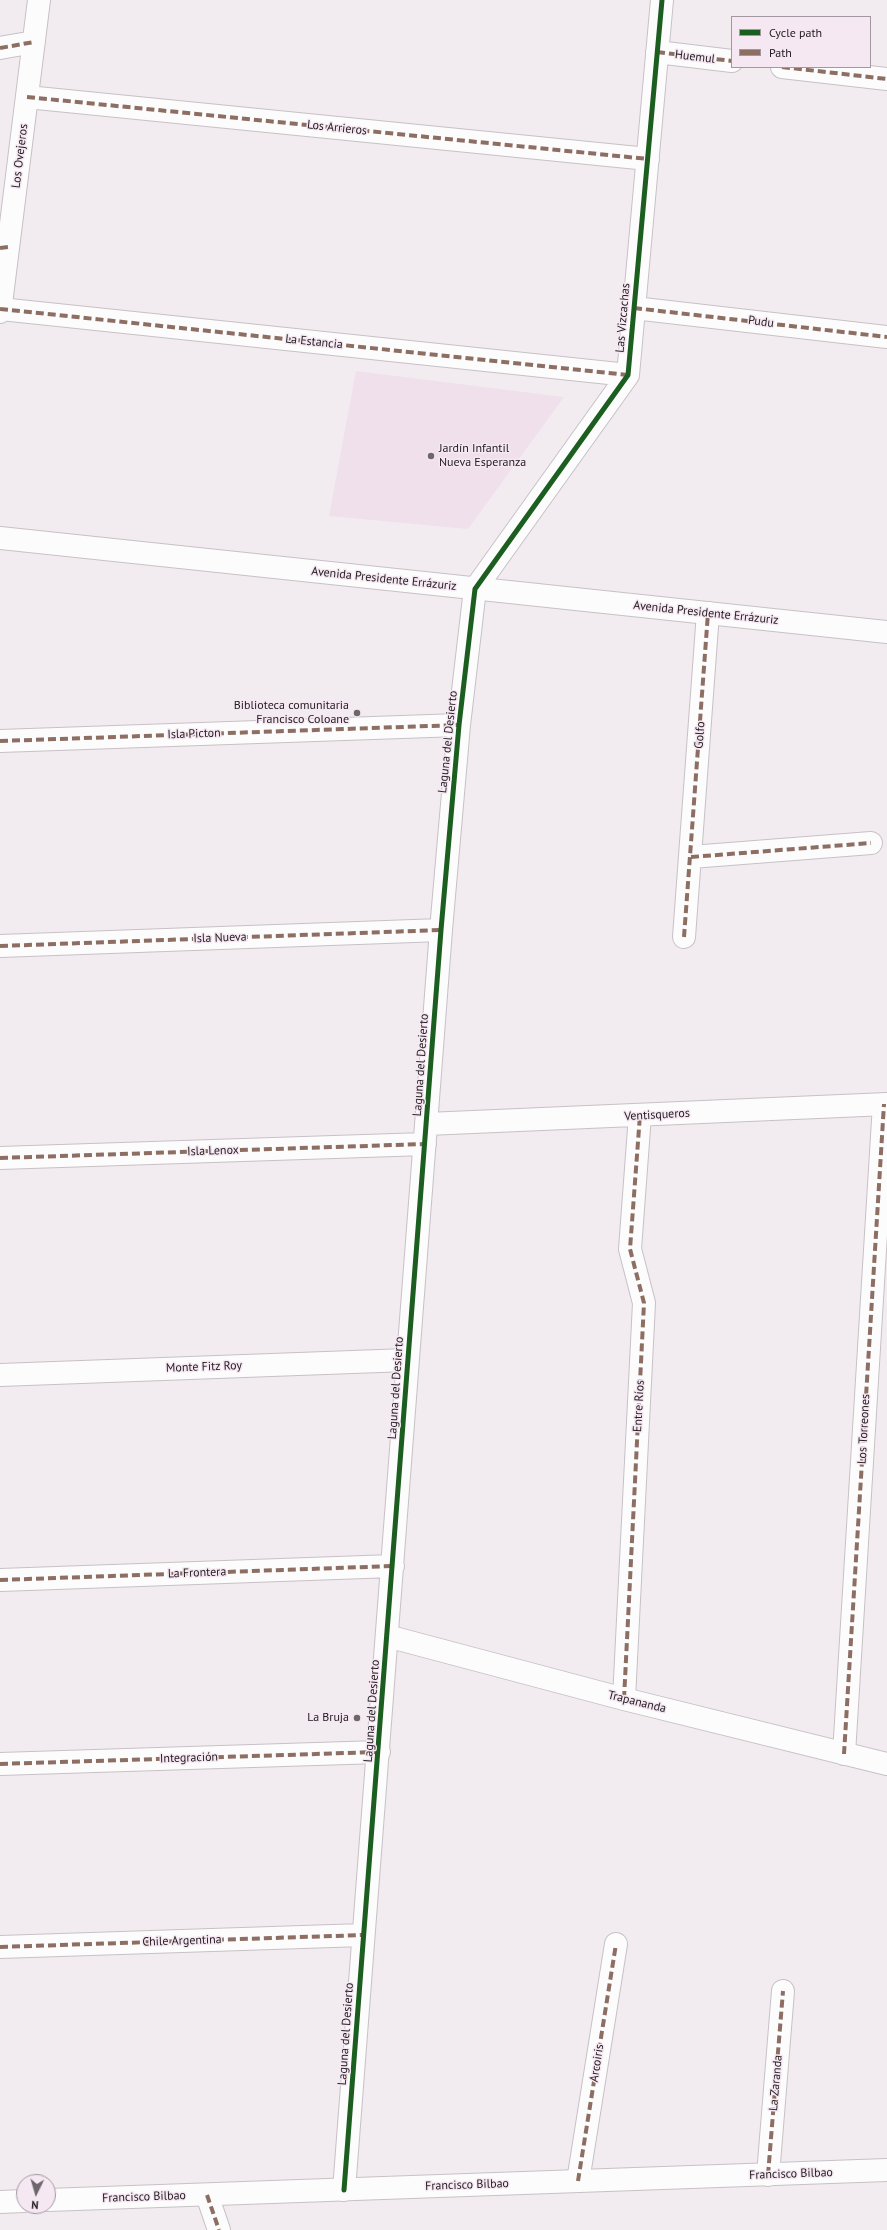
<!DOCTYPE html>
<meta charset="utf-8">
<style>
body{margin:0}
#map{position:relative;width:887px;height:2230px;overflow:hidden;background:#f2ecf1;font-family:"PT Sans",sans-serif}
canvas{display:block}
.legend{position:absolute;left:731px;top:16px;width:140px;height:52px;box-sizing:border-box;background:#f6e8f2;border:1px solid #a298a0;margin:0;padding:5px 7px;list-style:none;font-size:12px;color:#252024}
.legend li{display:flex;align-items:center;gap:8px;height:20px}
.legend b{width:20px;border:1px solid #a298a0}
.north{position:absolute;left:16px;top:2174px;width:40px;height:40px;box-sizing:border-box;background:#f6e8f2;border:1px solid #a298a0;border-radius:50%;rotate:185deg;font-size:11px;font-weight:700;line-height:16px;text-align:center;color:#252024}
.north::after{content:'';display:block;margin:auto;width:14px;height:18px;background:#6d676c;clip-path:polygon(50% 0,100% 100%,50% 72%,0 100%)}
</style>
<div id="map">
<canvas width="887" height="2230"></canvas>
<ul class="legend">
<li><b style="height:5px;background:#1b5e20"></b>Cycle path</li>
<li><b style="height:5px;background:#8d6e63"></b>Path</li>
</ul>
<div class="north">N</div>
</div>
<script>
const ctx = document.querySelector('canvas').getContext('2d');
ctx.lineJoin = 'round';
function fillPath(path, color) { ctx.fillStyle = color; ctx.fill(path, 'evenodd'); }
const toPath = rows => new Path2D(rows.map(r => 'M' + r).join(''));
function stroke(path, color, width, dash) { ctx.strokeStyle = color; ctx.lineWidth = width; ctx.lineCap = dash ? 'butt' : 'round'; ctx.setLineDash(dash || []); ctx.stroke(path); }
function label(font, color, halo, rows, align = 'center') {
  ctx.font = font + ' "PT Sans",sans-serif'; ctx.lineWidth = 3; ctx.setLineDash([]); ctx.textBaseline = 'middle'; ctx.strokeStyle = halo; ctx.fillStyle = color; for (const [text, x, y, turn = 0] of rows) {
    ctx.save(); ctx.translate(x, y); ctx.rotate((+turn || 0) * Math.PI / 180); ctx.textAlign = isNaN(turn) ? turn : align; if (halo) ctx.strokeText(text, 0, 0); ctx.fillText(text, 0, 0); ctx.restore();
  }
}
const built = toPath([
 [356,371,564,397,468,529,329,516]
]);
const minor = toPath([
 [0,48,34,42],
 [657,52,732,61],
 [782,67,887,79],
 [27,97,648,159],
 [634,308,887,337],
 [0,309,628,375],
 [0,312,39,0],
 [0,741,459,725],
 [691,857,871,843],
 [684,937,708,613],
 [0,946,441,930],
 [427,1124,887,1104],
 [0,1158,425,1144],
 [0,1375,407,1360],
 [0,1580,393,1566],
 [387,1636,624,1699,887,1764],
 [624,1699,644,1303,630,1249,640,1115],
 [844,1754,884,1104],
 [0,1764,379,1752],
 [0,1947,363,1935],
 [768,2175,783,1991],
 [578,2181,616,1944],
 [344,2190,441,930,459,725,475,589,628,375,662,0],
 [207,2195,219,2230]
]);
const tertiary = toPath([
 [0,538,887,632],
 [48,2200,887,2170],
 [0,2202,24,2201]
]);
const quiet = toPath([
 [0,48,34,42],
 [657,52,732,61],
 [782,67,887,79],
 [27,97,648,159],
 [0,248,8,247],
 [634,308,887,337],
 [0,309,628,375],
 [0,741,459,725],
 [691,857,871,843],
 [684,937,708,613],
 [0,946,441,930],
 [0,1158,425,1144],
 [0,1580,393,1566],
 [624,1699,644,1303,630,1249,640,1115],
 [844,1754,884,1104],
 [0,1764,379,1752],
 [0,1947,363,1935],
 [768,2175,783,1991],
 [578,2181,616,1944],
 [207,2195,219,2230]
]);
const cycleway = toPath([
 [344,2190,441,930,459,725,475,589,628,375,662,0]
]);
const markers = [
 [431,456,4,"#6d676c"],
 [357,713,4,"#6d676c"],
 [357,1718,4,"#6d676c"]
];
const streetNames = [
 ["Huemul",695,57,7],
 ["Los Arrieros",337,128,6],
 ["Los Ovejeros",20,156,-83],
 ["Las Vizcachas",623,318,-85],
 ["Pudu",761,322,7],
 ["La Estancia",314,342,6],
 ["Avenida Presidente Errázuriz",384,579,6],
 ["Avenida Presidente Errázuriz",706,613,6],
 ["Isla Picton",194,734,-2],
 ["Golfo",700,735,-86],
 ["Laguna del Desierto",448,742,-84],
 ["Isla Nueva",220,938,-2],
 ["Laguna del Desierto",421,1065,-86],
 ["Ventisqueros",657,1115,-3],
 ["Isla Lenox",213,1151,-2],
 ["Monte Fitz Roy",204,1367,-2],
 ["Laguna del Desierto",396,1388,-86],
 ["Entre Ríos",639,1406,-87],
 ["Los Torreones",864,1429,-87],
 ["La Frontera",197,1573,-2],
 ["Trapananda",637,1702,14],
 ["Laguna del Desierto",372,1711,-86],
 ["Integración",189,1758,-2],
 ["Chile Argentina",182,1941,-2],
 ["Laguna del Desierto",346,2034,-86],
 ["Arcoiris",597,2063,-81],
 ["La Zaranda",776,2083,-85],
 ["Francisco Bilbao",791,2174,-2],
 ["Francisco Bilbao",467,2185,-2],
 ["Francisco Bilbao",144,2197,-2]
];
const poiNames = [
 ["Jardín Infantil",439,449,"left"],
 ["Nueva Esperanza",439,463,"left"],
 ["Biblioteca comunitaria",349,706],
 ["Francisco Coloane",349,720],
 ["La Bruja",349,1718]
];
fillPath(built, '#efe0eb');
stroke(minor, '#c7c1c6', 24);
stroke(tertiary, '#c7c1c6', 24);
stroke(minor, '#fdfcfd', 22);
stroke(tertiary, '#fdfcfd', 22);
stroke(quiet, '#8d6e63', 4, [8, 4]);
stroke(cycleway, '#1b5e20', 5);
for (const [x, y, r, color] of markers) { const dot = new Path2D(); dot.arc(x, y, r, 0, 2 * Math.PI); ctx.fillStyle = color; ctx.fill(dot); stroke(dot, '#f6e8f2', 1.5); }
label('12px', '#252024', '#f6e8f2', streetNames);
label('12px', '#252024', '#f6e8f2', poiNames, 'right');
</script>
